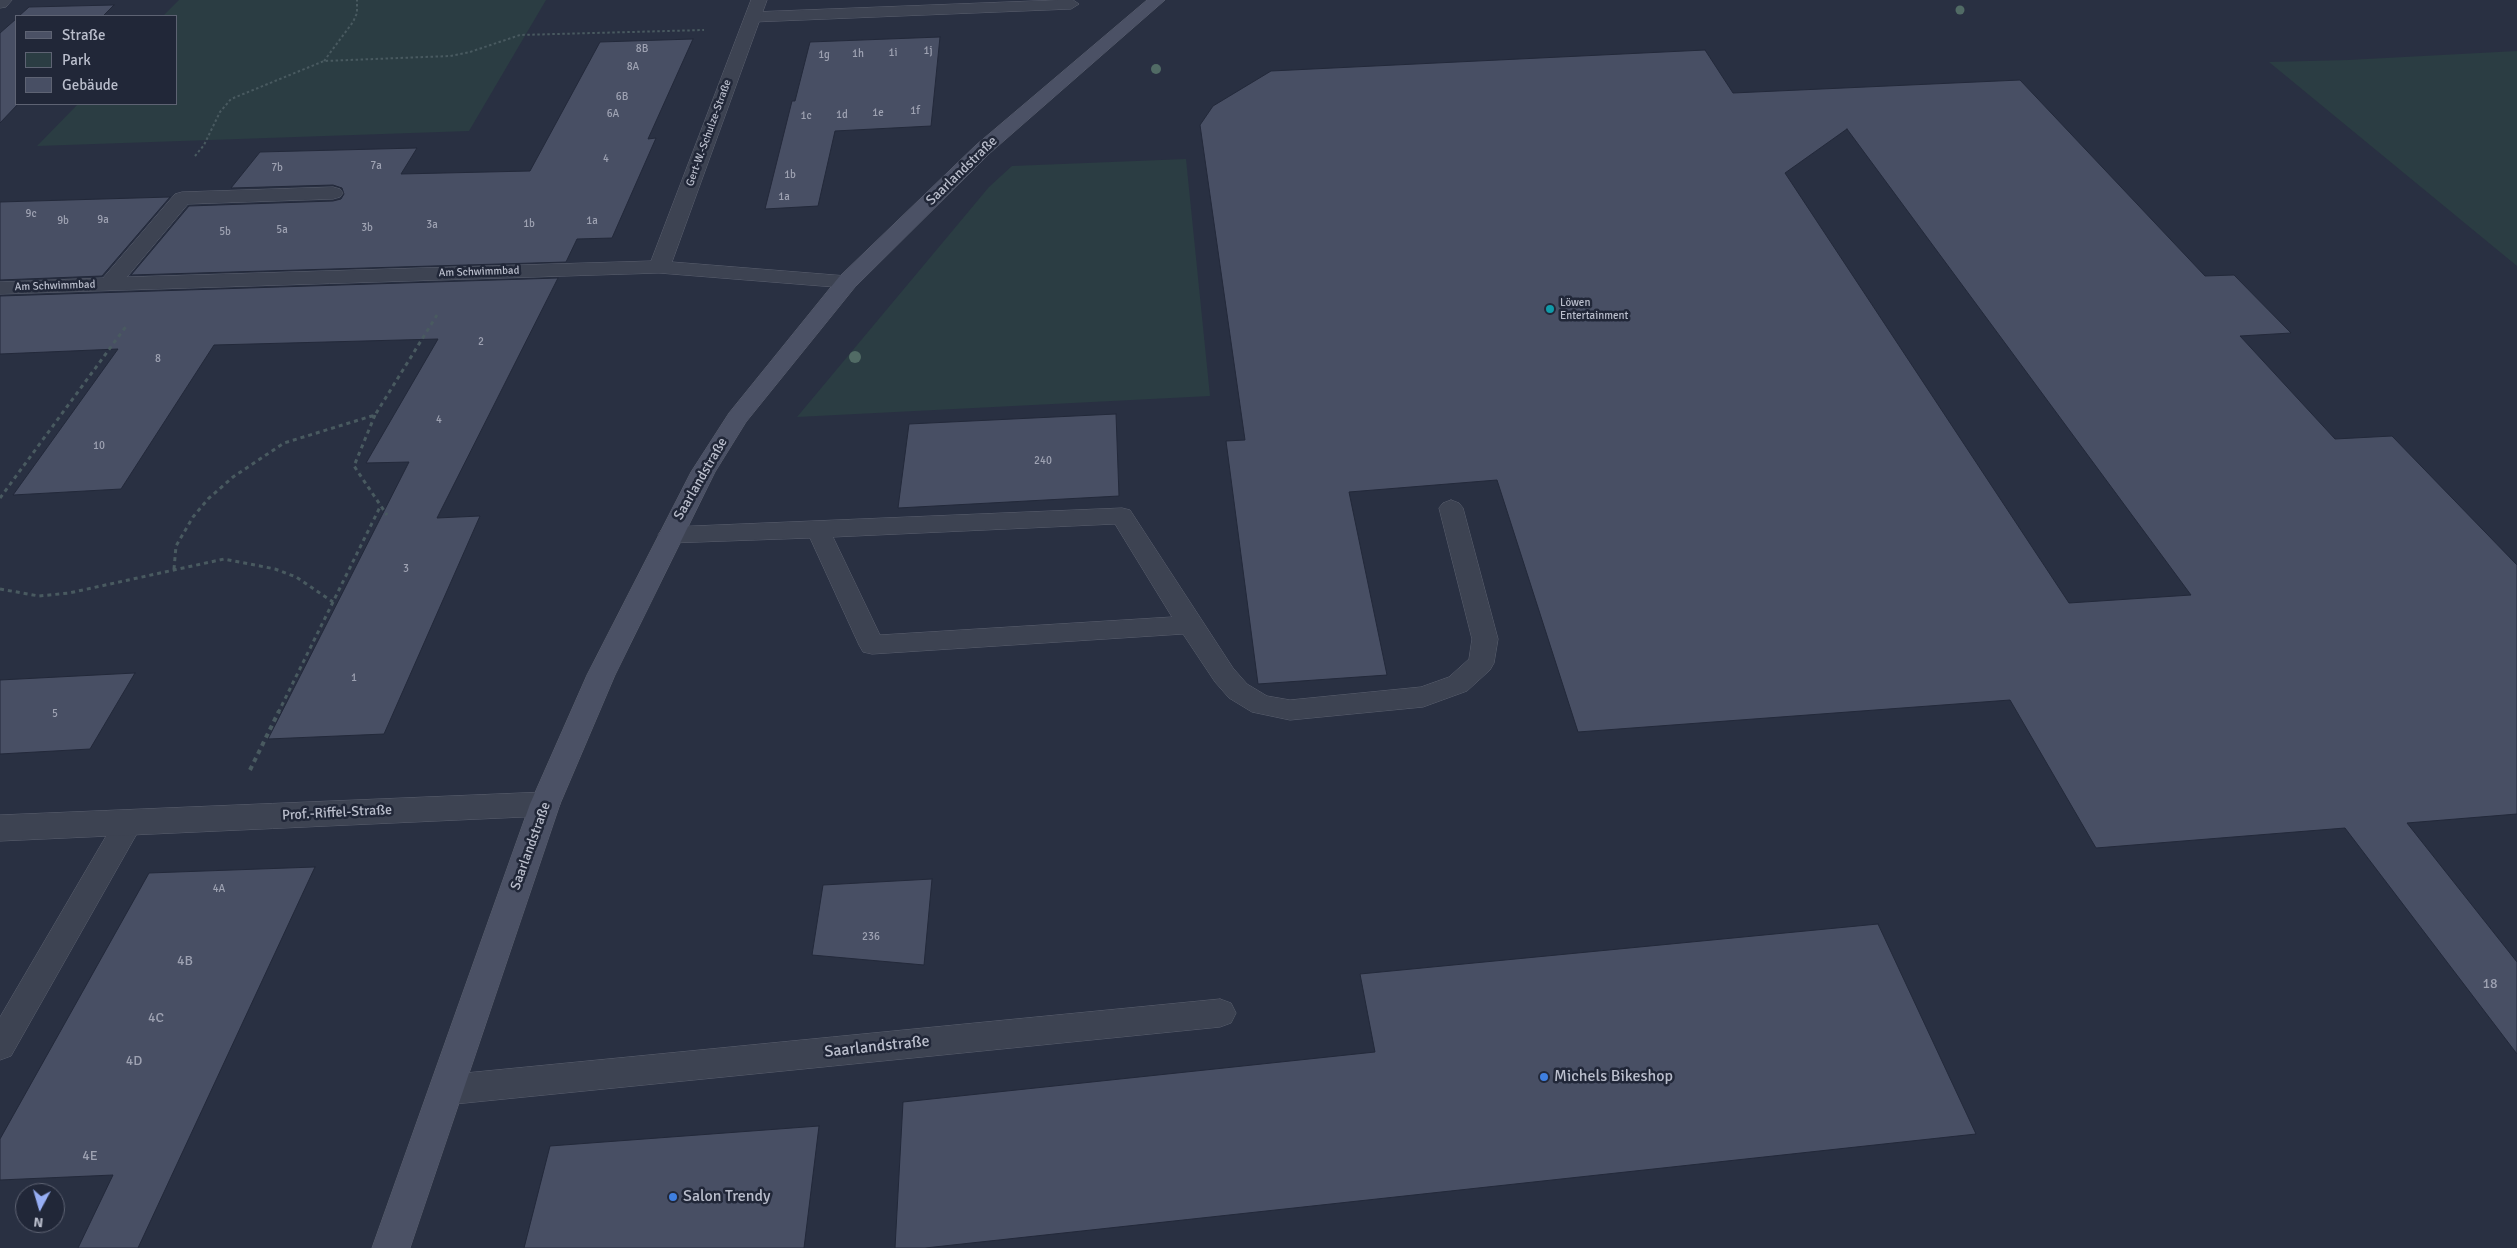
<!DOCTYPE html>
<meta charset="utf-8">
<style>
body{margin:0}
#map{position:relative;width:2517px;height:1248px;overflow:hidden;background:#293042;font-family:Signika,sans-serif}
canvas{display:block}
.legend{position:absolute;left:15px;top:15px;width:162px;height:90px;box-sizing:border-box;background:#212738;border:1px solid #5e6373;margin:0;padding:6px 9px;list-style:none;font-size:15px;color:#babecc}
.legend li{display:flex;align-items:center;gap:10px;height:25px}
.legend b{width:25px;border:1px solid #5e6373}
.north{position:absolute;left:15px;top:1183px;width:50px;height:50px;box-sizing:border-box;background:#212738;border:1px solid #5e6373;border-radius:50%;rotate:186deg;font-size:14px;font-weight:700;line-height:20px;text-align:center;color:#babecc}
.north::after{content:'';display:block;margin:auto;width:18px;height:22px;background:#97aef4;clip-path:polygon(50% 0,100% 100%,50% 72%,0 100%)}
</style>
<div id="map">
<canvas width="2517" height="1248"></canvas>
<ul class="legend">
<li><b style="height:6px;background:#4b5165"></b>Straße</li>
<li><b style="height:14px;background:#2b3d43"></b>Park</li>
<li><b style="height:14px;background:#484f64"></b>Gebäude</li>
</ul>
<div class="north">N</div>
</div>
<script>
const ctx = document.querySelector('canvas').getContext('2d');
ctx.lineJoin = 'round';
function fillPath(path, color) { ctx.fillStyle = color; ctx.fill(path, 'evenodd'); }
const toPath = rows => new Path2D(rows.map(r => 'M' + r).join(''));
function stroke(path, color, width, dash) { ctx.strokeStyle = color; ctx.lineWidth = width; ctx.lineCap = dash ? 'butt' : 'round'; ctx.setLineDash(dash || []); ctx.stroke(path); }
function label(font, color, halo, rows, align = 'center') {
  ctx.font = font + ' Signika,sans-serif'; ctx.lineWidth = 5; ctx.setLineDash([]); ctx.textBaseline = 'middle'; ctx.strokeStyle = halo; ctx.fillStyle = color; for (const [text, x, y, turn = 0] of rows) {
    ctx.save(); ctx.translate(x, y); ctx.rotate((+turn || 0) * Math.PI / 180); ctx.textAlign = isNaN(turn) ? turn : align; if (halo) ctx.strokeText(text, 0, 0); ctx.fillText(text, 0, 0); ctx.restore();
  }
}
const green = toPath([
 [179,0,546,0,469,131,37,146,78,104,176,104,176,16,163,16],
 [2517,51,2517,266,2269,62,2348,60],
 [1186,159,1210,396,797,417,989,187,1012,166]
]);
const building = toPath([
 [114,5,103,16,19,16,29,7,114,5],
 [16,19,16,104,18,104,0,123,0,33,16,19],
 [940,37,931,126,835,131,818,206,765,209,792,101,795,101,810,42,940,37],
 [693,39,648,139,656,138,612,238,577,239,566,262,131,275,189,206,333,201,341,199,344,194,342,188,333,185,231,188,260,152,417,148,401,174,530,171,600,42,693,39],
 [1705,50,1733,93,2020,80,2205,276,2234,275,2291,333,2240,336,2335,439,2392,436,2517,565,2517,814,2407,823,2517,962,2517,1054,2345,828,2096,848,2010,700,1578,732,1497,480,1349,492,1387,675,1258,684,1226,441,1245,440,1200,125,1213,106,1271,71,1705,50],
 [1847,129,2191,595,2069,603,1785,173,1847,129],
 [170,197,102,276,0,280,0,202,170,197],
 [558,278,437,518,480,516,384,734,268,739,409,462,366,463,438,339,214,345,121,489,13,495,118,349,0,354,0,296,558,278],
 [1116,414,1119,496,898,508,909,424,1116,414],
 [135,673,90,749,0,754,0,680,135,673],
 [315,867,138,1248,78,1248,113,1175,0,1180,0,1139,149,873,315,867],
 [932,879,924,965,812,955,823,885,932,879],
 [1878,924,1976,1134,925,1248,895,1248,903,1102,1375,1052,1360,974,1878,924],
 [819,1126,804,1248,524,1248,550,1146,819,1126]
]);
const pathFar2 = toPath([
 [324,61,353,22,357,13,357,0],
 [195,156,204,145,220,112,231,99,324,61,450,56,470,52,520,35,704,30]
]);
const pathFar1 = toPath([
 [375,415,354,466,387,515],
 [0,498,127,325],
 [174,569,176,546,193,517,208,499,233,477,284,443,375,415,437,315],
 [0,589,39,596,69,593,224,559,275,569,296,577,333,602],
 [278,713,381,505]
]);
const path = toPath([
 [250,770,279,711]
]);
const lane = toPath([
 [1058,0,1073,0,1079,4,1071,9,753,22,745,17,753,12,1058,0],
 [1451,500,1459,503,1463,508,1498,639,1494,663,1490,670,1467,691,1423,707,1290,720,1252,712,1229,698,1215,682,1183,634,872,654,863,652,859,645,810,538,670,543,662,541,658,535,662,529,670,527,1122,508,1130,510,1233,668,1247,684,1267,696,1290,700,1421,687,1449,677,1469,659,1472,639,1439,508,1443,503,1451,500],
 [1115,524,1172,617,880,635,833,537,1115,524],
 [129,811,139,814,143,822,139,830,11,1056,0,1060,0,1017,119,814,129,811],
 [1220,999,1231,1003,1236,1013,1231,1023,1220,1027,445,1105,434,1101,429,1090,434,1079,445,1075,1220,999]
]);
const street = toPath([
 [0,0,12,0,6,7,0,8,0,0],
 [751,0,767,0,672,262,847,276,855,277,858,282,855,287,847,288,659,273,0,294,0,282,103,278,175,194,182,192,333,187,340,189,343,193,340,197,333,199,188,204,127,277,651,261,751,0],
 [545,792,556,795,560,804,556,813,545,816,0,841,0,815,545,792]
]);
const secondary = toPath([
 [1147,0,1165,0,990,153,855,287,746,422,715,472,615,675,560,804,410,1248,372,1248,530,804,587,675,691,472,729,413,839,277,976,145,1147,0]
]);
const trees = [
 [1960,10,4.5],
 [1156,69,5],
 [855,357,6]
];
const markers = [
 [1550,309,5,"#0f9aa8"],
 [1544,1077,5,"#3f7fe0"],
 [673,1197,5,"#3f7fe0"]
];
const numberNames = [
 ["8B",642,49],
 ["1j",928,51],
 ["1i",893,53],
 ["1h",858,54],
 ["1g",824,55],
 ["8A",633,67],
 ["6B",622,97],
 ["1f",915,111],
 ["1e",878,113],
 ["6A",613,114],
 ["1d",842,115],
 ["1c",806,116],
 ["4",606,159],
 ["7a",376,166],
 ["7b",277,168],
 ["1b",790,175],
 ["1a",784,197],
 ["9c",31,214],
 ["9a",103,220],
 ["9b",63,221],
 ["1a",592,221],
 ["1b",529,224],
 ["3a",432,225],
 ["3b",367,228],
 ["5a",282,230],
 ["5b",225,232],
 ["2",481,342],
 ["8",158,359],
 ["4",439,420],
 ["10",99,446],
 ["240",1043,461],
 ["3",406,569],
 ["1",354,678],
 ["5",55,714],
 ["4A",219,889],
 ["236",871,937]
];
const farStreetnames = [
 ["Gert-W.-Schulze-Straße",709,133,-70],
 ["Am Schwimmbad",479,272,-2],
 ["Am Schwimmbad",55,286,-2]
];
const farPoinames = [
 ["Löwen",1560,303],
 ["Entertainment",1560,316]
];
const streetNames = [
 ["Saarlandstraße",962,171,-44],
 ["Saarlandstraße",701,479,-60],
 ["Prof.-Riffel-Straße",337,813,-3],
 ["Saarlandstraße",531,846,-70]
];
const nearNumbernames = [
 ["4B",185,961],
 ["18",2490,984],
 ["4C",156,1018],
 ["4D",134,1061],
 ["4E",90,1156]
];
const nearStreetnames = [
 ["Saarlandstraße",877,1047,-6]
];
const nearPoinames = [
 ["Michels Bikeshop",1554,1077],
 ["Salon Trendy",683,1197]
];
fillPath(green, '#2b3d43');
fillPath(building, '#484f64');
stroke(building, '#23293a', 1);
stroke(lane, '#5b606f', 1);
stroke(street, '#5b606f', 1);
stroke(secondary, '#5b606f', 1);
stroke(pathFar2, '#495a60', 2, [2.5, 2.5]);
stroke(pathFar1, '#495a60', 3, [4, 4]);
stroke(path, '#495a60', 4, [4.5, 4.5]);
fillPath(lane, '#3d4352');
fillPath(street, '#3d4352');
fillPath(secondary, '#4b5165');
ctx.fillStyle = '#516b65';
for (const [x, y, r] of trees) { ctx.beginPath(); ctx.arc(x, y, r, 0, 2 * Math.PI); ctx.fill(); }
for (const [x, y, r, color] of markers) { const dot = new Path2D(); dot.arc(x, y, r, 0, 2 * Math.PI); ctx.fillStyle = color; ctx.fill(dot); stroke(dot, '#212738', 2); }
label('11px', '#9ea2b2', null, numberNames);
label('11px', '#babecc', '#212738', farStreetnames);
label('11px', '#babecc', '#212738', farPoinames, 'left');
label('14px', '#babecc', '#212738', streetNames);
label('14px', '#9ea2b2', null, nearNumbernames);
label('16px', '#babecc', '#212738', nearStreetnames);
label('16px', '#babecc', '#212738', nearPoinames, 'left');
</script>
